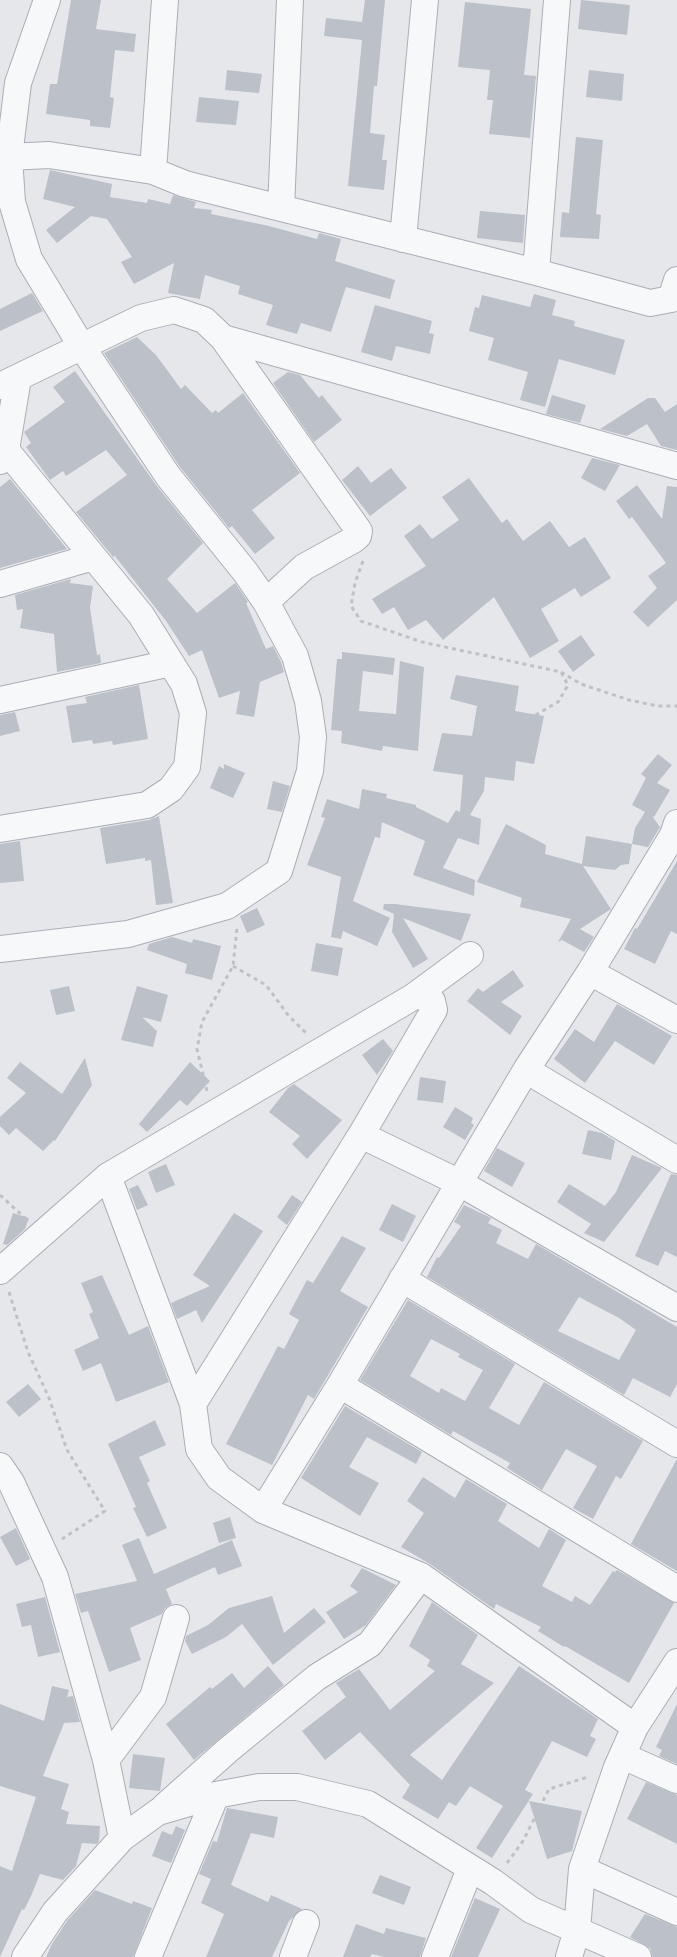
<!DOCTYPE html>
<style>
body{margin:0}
canvas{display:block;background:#e5e7eb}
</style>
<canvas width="677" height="1957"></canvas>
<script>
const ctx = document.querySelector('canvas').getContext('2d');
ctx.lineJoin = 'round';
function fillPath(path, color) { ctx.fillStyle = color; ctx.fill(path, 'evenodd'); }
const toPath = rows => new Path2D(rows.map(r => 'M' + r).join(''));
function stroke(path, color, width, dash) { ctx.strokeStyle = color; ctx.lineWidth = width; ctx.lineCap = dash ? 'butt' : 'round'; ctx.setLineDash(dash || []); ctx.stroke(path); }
const building = toPath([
 [71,0,101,0,96,29,136,34,134,52,115,50,110,97,114,98,110,128,90,126,90,120,46,114,50,84,57,84],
 [365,0,385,0,377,86,374,86,370,133,385,135,382,160,387,160,384,190,348,186,362,40,324,36,326,18,362,22],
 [581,0,630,5,627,35,578,29],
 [465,2,531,9,524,75,536,76,530,138,489,134,493,100,487,100,490,70,458,67],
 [227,70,262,74,259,93,225,90],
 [589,70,624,74,622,101,586,97],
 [199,97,239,101,236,125,196,122],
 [576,137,603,140,596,214,601,215,599,239,560,237,562,212,569,213],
 [50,170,112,184,110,197,147,203,148,199,170,204,173,195,196,202,194,208,212,210,211,214,269,226,317,239,319,233,341,239,335,261,395,280,390,299,346,287,331,332,301,323,297,334,266,325,273,305,238,294,240,286,205,275,200,299,168,293,174,263,134,284,121,262,132,257,107,219,91,216,57,243,46,230,75,207,43,199],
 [480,211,525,215,523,243,477,238],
 [32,293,43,311,0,331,0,309],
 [534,294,556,300,552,315,575,321,574,326,625,340,615,375,559,359,545,407,520,400,528,372,488,360,494,338,469,331,475,307,479,308,482,295,530,307],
 [375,305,432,321,429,333,434,334,430,354,396,346,392,361,361,352],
 [137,337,156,355,181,389,185,385,212,413,216,410,218,413,243,393,300,473,252,510,275,538,255,554,232,526,229,528,180,467,104,353],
 [75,371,156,485,203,543,167,579,197,613,235,583,248,602,246,603,266,649,273,646,281,662,284,672,260,682,254,717,236,714,240,691,219,698,202,650,189,656,166,621,114,555,114,558,76,512,127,475,106,450,66,476,63,471,50,480,26,447,31,443,24,432,65,402,53,387],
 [288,372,300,375,319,398,322,395,342,420,314,442,273,383],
 [552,395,586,405,580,423,546,414],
 [648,398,655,398,665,412,677,404,677,450,661,446,647,424,627,436,600,429],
 [592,458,620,465,605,491,581,478],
 [358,466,371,483,391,468,407,488,370,516,342,480],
 [469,478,502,523,507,519,523,541,550,521,569,547,585,537,611,578,581,597,575,588,541,609,559,641,530,658,494,597,443,640,426,620,408,630,394,607,382,614,372,599,426,566,404,536,420,524,432,539,459,520,442,497],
 [10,479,67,549,0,568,0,487],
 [637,485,662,519,667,486,677,487,677,600,648,627,633,612,657,588,648,576,666,563,632,517,629,519,616,501],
 [71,579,70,583,93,586,90,608,97,655,100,654,101,663,57,672,54,634,20,628,23,609,17,610,15,595],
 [581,635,595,655,573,672,558,651],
 [342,652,395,658,393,675,363,671,359,711,396,714,400,661,424,667,418,751,383,746,382,751,341,743,342,731,331,730,337,659,342,659],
 [456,675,519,686,515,711,544,716,534,764,516,761,514,781,485,777,484,791,470,815,481,819,479,845,458,838,443,868,475,880,474,896,413,875,425,841,382,822,380,838,375,837,353,901,390,918,377,946,343,931,341,939,331,937,341,877,307,865,325,818,321,817,327,799,359,809,362,789,387,794,386,798,416,805,416,807,448,823,456,810,460,812,463,775,433,771,442,733,472,736,477,706,450,699],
 [139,685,148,739,113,745,112,741,93,744,92,740,72,743,66,706,87,703,85,697],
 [15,712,20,731,0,736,0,715],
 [658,754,672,765,657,783,670,790,654,817,652,816,660,827,648,847,632,844,629,864,621,865,615,870,583,866,611,909,580,929,594,937,584,952,562,940,558,942,571,919,520,907,522,898,477,882,506,824,546,845,545,854,582,864,586,836,632,844,635,828,645,812,632,805,646,778,641,774],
 [224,764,245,773,233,798,210,788,219,766,224,769],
 [273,781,290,786,282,812,267,809],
 [159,816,173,903,156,905,151,860,145,861,145,858,106,864,100,828,149,820],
 [20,841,24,881,0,883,0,844],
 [677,861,677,934,671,931,655,964,624,949,635,928,637,929],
 [384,904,395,904,471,914,461,941,403,918,428,959,413,968,392,932,394,914,383,909],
 [257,908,265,925,247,933,240,916],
 [172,937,192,943,193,939,221,946,212,980,185,973,187,964,147,950,149,944],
 [316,943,343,948,338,976,311,971],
 [513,970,524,986,501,1002,522,1016,510,1035,467,1001,478,988,483,992],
 [69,986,75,1011,56,1015,50,990],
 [137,986,168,995,161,1022,142,1017,157,1031,153,1047,121,1040],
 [617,1004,672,1036,654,1065,615,1041,585,1083,554,1059,575,1029,594,1042],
 [383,1039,393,1051,377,1075,362,1055],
 [85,1058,92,1085,55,1141,54,1140,43,1151,16,1128,9,1135,0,1126,0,1117,26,1093,7,1078,20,1062,62,1094],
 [190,1062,210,1081,187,1106,180,1100,147,1132,139,1124],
 [420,1077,446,1081,443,1103,417,1100],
 [294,1084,342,1120,307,1159,292,1144,300,1136,269,1112,288,1088],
 [455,1107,473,1118,471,1123,474,1125,465,1140,443,1127],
 [588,1130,602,1133,615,1141,611,1160,582,1154],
 [497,1148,525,1163,512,1187,484,1171],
 [632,1155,662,1168,604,1242,584,1233,591,1224,557,1202,569,1184,605,1206,616,1192],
 [166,1164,175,1185,156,1193,148,1172],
 [671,1174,677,1175,677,1257,665,1251,658,1266,635,1256],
 [138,1185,148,1205,137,1210,129,1189],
 [292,1195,302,1202,287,1225,277,1217],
 [392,1204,416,1216,403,1242,379,1230],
 [464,1205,491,1218,488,1223,502,1230,496,1243,528,1259,536,1244,677,1327,677,1384,670,1397,633,1378,624,1395,427,1277,437,1257,439,1258,461,1226,454,1222],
 [579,1297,619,1318,636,1330,619,1360,558,1331],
 [13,1213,29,1218,25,1229,7,1245,3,1244],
 [234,1213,263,1231,202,1323,196,1310,177,1319,171,1303,210,1286,193,1275],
 [342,1236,366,1248,340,1291,368,1307,314,1399,308,1395,272,1465,226,1444,278,1346,284,1349,299,1320,289,1314,307,1280,313,1283],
 [102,1275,129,1335,148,1326,169,1382,116,1402,101,1363,83,1371,74,1350,99,1338,89,1314,93,1312,81,1283],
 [408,1300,515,1364,489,1408,519,1425,544,1382,643,1441,621,1479,616,1476,593,1519,573,1508,597,1466,566,1449,542,1490,507,1468,510,1463,453,1431,451,1435,360,1380],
 [431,1339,460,1354,458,1357,483,1370,465,1401,441,1388,439,1393,410,1376],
 [28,1384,41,1399,19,1417,6,1402],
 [345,1406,422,1452,416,1464,367,1437,349,1467,379,1483,360,1516,301,1478],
 [155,1420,166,1445,139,1457,150,1481,147,1483,167,1528,147,1537,133,1508,136,1507,108,1444],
 [677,1459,677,1571,631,1544],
 [423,1477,455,1498,466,1479,507,1504,498,1521,539,1548,549,1529,566,1540,542,1586,572,1602,575,1596,590,1605,613,1571,615,1572,617,1570,674,1603,629,1683,565,1646,564,1647,538,1631,541,1627,496,1604,494,1609,430,1564,401,1547,424,1513,407,1501],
 [230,1517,236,1538,219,1543,213,1523],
 [16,1528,30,1559,16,1566,0,1537],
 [139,1538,154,1574,232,1540,242,1566,218,1575,215,1567,166,1589,172,1604,165,1608,162,1614,130,1628,141,1660,109,1672,88,1611,81,1613,75,1594,137,1581,122,1545],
 [362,1568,396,1585,366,1625,344,1639,326,1612,358,1592,350,1586],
 [272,1596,284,1633,314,1608,326,1622,273,1665,242,1624,226,1637,192,1654,185,1641,186,1636,208,1625,229,1608],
 [45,1597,60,1652,38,1657,31,1625,22,1627,16,1604],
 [432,1602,478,1635,461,1664,494,1683,410,1755,442,1780,519,1666,598,1719,590,1736,596,1739,587,1757,552,1741,525,1790,533,1794,492,1858,476,1848,503,1806,470,1786,456,1806,449,1802,438,1819,402,1798,410,1785,360,1732,325,1760,302,1731,346,1697,336,1683,359,1669,390,1710,435,1671,427,1666,430,1660,409,1646],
 [268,1666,284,1685,194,1760,166,1724,210,1687,212,1689,232,1673,244,1688],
 [52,1686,69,1690,67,1697,73,1696,80,1722,64,1723,43,1776,69,1784,61,1809,69,1812,66,1824,100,1826,99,1841,97,1844,82,1843,76,1866,63,1880,40,1874,31,1896,24,1910,22,1909,0,1957,0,1866,12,1871,36,1797,0,1786,0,1704,44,1721],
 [677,1704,677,1764,659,1756,662,1750,656,1747],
 [133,1754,165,1758,160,1791,129,1788],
 [646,1782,677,1795,677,1844,627,1819],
 [529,1801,582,1811,572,1851,547,1859],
 [227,1808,278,1817,274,1838,251,1833,231,1885,268,1902,271,1895,302,1909,289,1921,272,1957,206,1957,224,1914,201,1903,211,1879,199,1874,213,1841,217,1842],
 [176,1826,185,1830,171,1863,152,1856,162,1831,172,1835],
 [380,1875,411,1887,404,1905,372,1893],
 [95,1890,132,1904,133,1901,152,1908,133,1957,46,1957,52,1944,67,1921],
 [475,1898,500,1909,478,1957,451,1957],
 [645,1914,677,1927,677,1957,653,1957,650,1948,630,1937],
 [356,1924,384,1934,386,1928,426,1938,420,1957,384,1957,372,1954,370,1957,343,1957]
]);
const path = toPath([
 [363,561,355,583,351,606,361,621,422,642,561,672,568,685,558,702,532,717],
 [561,672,581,684,629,700,658,706,677,706],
 [233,966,266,985,288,1015,307,1034],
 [207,1091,197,1049,202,1022,233,966,237,928],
 [0,1195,25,1218],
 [9,1292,28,1352,49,1398,67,1450,105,1511,62,1539],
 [507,1863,523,1841,549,1789,588,1777]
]);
const minor = toPath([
 [9,157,49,155,153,171,185,184,536,272,650,303,671,299,677,280],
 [153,171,165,0],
 [281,208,290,0],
 [403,239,425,0],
 [536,272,557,0],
 [223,338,359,531,358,536,353,540,304,567,266,602],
 [0,386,141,318,174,310,204,320,223,338,677,466],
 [0,461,6,450,18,378],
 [0,584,93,557],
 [0,700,171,663],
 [0,829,147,805,171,789,187,767,193,713,184,684,141,615,6,450],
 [0,949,128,934,227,906,279,871,310,771,313,737,308,701,295,656,266,602,246,573,168,476,82,347,29,259,12,202,9,157,18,83,47,0],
 [590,972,677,1020],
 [413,997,470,955],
 [526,1070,677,1160],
 [361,1135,458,1182,677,1308],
 [108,1176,193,1404,199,1449,219,1478,263,1510,421,1576,635,1727],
 [0,1271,108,1176,413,997,427,995,432,1001,434,1010,361,1135,193,1404],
 [402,1279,677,1444],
 [340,1385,677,1589],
 [0,1466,11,1482,55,1577,106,1760,122,1838],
 [263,1510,340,1385,526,1070,590,972,673,835,677,823],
 [623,1756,677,1780],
 [106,1760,153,1697,176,1618],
 [164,1807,228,1750,317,1677,370,1644,421,1576],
 [582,1869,677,1912],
 [25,1957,55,1912,122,1838,158,1812,216,1795,259,1787,297,1787,368,1804,493,1882,531,1910,638,1957],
 [148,1957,216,1795],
 [293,1957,306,1923],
 [435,1957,470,1869],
 [569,1957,577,1930,582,1869,617,1767,635,1727,677,1662]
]);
fillPath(building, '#bcc0c8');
stroke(minor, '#aaaeb5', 28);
stroke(path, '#bec1c7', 3, [4, 4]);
stroke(minor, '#f7f8fa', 26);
</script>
